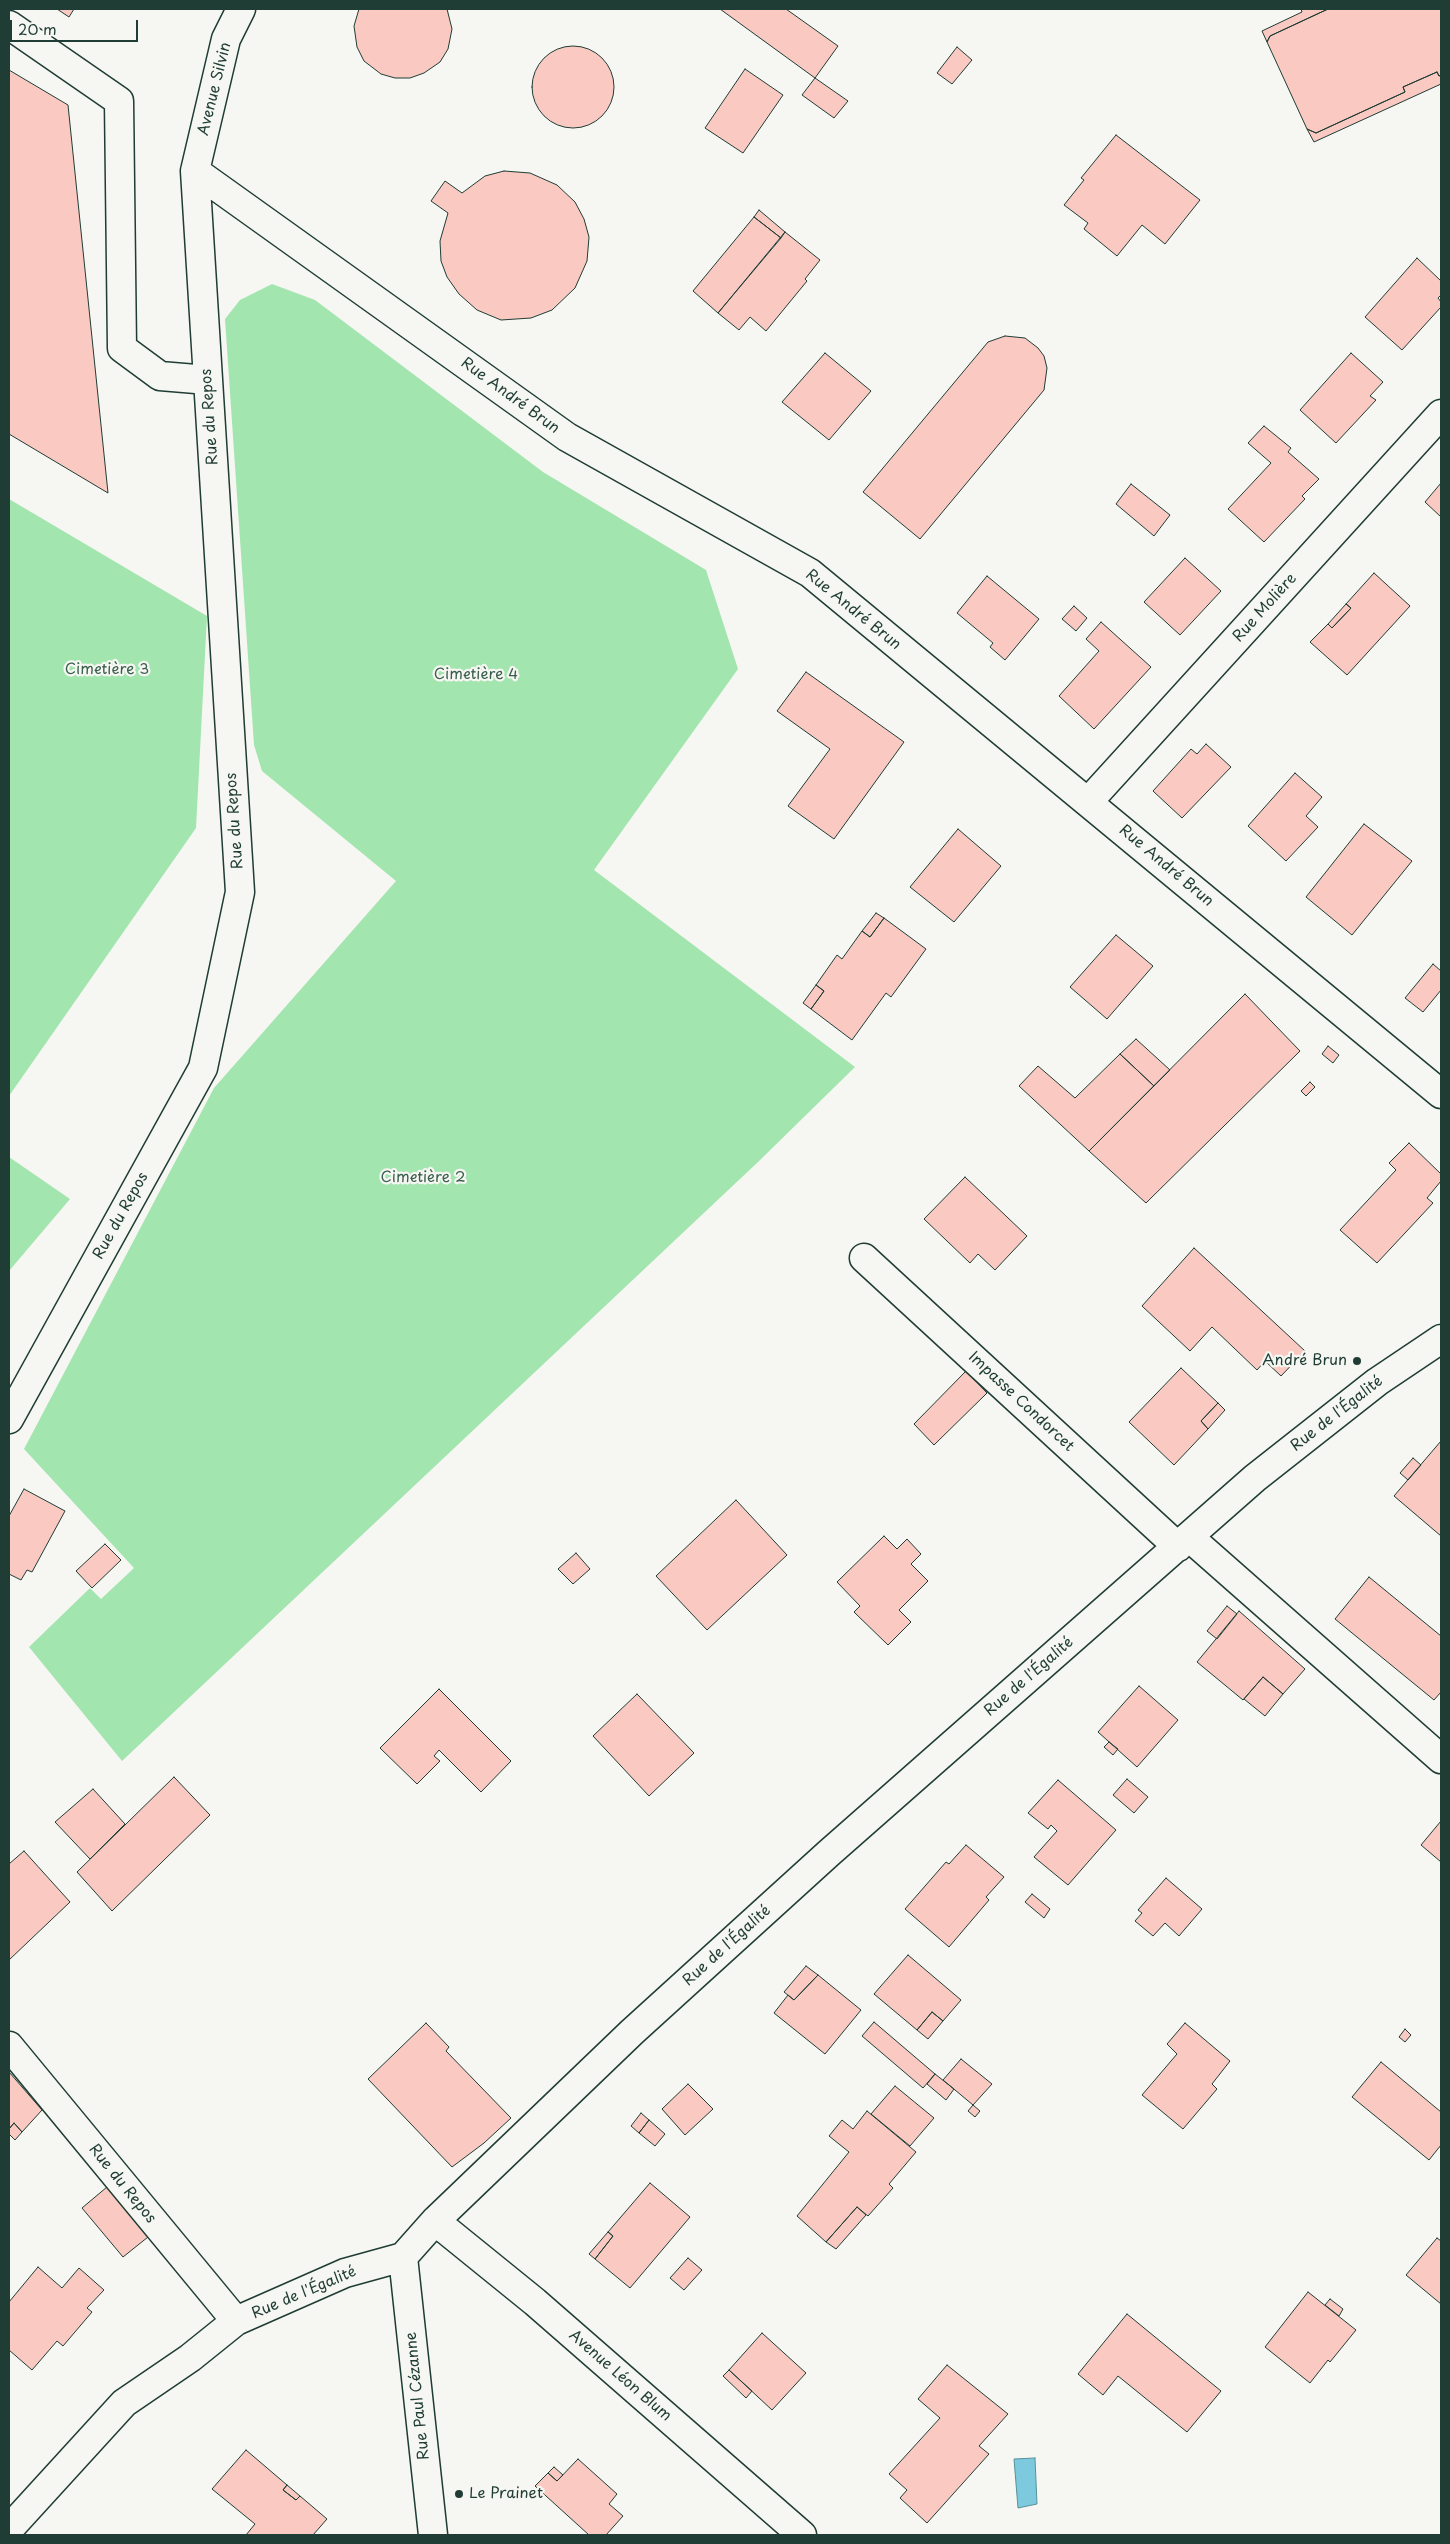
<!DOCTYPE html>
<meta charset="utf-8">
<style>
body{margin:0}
#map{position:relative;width:1450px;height:2544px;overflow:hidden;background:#f6f6f2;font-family:"Playpen Sans",sans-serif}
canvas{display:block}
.frame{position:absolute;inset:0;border:10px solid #1f3d34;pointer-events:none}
.scale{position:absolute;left:10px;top:20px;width:128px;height:22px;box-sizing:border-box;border:2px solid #1f3d34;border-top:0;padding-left:6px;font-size:15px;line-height:18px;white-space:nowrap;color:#1f3d34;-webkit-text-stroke:4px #f6f6f2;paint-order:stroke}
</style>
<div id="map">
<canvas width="1450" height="2544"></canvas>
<div class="frame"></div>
<div class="scale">20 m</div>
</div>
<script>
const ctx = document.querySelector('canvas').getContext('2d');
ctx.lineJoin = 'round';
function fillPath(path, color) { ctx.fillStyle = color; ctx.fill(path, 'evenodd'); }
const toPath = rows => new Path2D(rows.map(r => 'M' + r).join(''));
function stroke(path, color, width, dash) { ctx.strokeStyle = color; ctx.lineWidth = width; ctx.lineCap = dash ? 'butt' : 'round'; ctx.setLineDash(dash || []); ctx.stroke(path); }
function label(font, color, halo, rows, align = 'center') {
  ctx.font = font + ' "Playpen Sans",sans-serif'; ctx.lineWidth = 4.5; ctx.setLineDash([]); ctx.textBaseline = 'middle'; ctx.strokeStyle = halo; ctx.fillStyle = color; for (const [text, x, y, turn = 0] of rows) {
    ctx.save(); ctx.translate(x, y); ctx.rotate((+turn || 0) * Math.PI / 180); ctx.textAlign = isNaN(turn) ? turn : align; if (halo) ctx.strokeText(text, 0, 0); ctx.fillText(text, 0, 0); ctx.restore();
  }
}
const green = toPath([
 [272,284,315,300,543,472,706,570,738,669,594,870,855,1067,758,1162,122,1761,29,1647,90,1588,101,1599,134,1568,24,1449,214,1088,396,881,262,771,254,745,225,319,240,300],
 [9,499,207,616,196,828,9,1096],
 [9,1157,70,1199,9,1271]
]);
const water = toPath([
 [1035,2458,1037,2504,1018,2508,1014,2459,1035,2458]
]);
const building = toPath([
 [57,9,74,9,69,17,57,9],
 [359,9,447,9,452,29,448,49,440,62,424,73,410,78,395,78,381,74,364,61,357,47,354,26,359,9],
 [720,9,786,9,838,46,815,78,720,9],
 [1301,9,1328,9,1270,36,1267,42,1262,31,1302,12,1301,9],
 [1328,9,1441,9,1441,75,1439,76,1437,72,1403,87,1405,92,1316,133,1307,129,1267,42,1270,36,1328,9],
 '532 87a41 41 0 1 1 82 0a41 41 0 1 1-82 0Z',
 [957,47,972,60,952,84,937,73,957,47],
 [745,69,783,95,743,153,705,128,745,69],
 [9,70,68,105,108,493,9,434,9,70],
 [1437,72,1439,76,1441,75,1441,84,1314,142,1307,129,1316,133,1405,92,1403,87,1437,72],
 [815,78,848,101,834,118,802,95,815,78],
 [1116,135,1200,200,1165,244,1142,225,1117,256,1084,229,1088,223,1064,205,1084,180,1081,178,1116,135],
 [504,171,530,173,557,185,575,202,584,219,589,237,587,261,575,288,552,310,531,318,501,320,477,310,459,294,447,277,441,261,440,241,448,213,431,201,445,181,462,193,485,176,504,171],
 [759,210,785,232,781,238,754,217,759,210],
 [754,217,781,238,718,313,693,291,754,217],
 [785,232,820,260,805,279,807,281,766,331,750,317,739,330,718,313,785,232],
 [1417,258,1441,281,1441,295,1438,298,1441,302,1441,307,1402,350,1365,317,1417,258],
 [1005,336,1025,338,1038,348,1044,356,1047,368,1044,390,920,539,863,492,988,342,1005,336],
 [825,353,871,391,829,440,782,402,825,353],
 [1351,353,1383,382,1370,396,1376,400,1336,443,1300,410,1351,353],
 [1264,426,1291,448,1288,452,1319,479,1302,496,1305,499,1264,542,1228,509,1271,463,1248,443,1264,426],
 [1441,483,1441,517,1425,502,1441,483],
 [1131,484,1170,515,1154,536,1116,504,1131,484],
 [1185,558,1221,591,1180,635,1144,602,1185,558],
 [1374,573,1410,606,1347,675,1310,642,1328,624,1332,628,1351,608,1346,604,1374,573],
 [987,576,1039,619,1005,660,990,647,993,643,957,613,987,576],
 [1346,604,1351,608,1332,628,1328,624,1346,604],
 [1074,606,1087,618,1076,631,1062,619,1074,606],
 [1101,622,1151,667,1094,729,1059,696,1099,651,1086,639,1101,622],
 [806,672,904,742,834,839,788,806,830,749,777,711,806,672],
 [1206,744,1231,767,1182,818,1153,791,1191,749,1197,754,1206,744],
 [1295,773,1322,797,1306,816,1318,827,1286,861,1248,826,1295,773],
 [1364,824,1412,861,1352,935,1306,897,1364,824],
 [958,829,1001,866,954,922,910,887,958,829],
 [876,913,884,918,870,937,862,931,876,913],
 [884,918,926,949,891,997,886,993,852,1040,811,1009,824,991,816,985,837,955,842,959,862,931,870,937,884,918],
 [1116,935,1153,966,1107,1019,1070,987,1116,935],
 [1433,964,1441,971,1441,990,1423,1012,1405,998,1433,964],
 [816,985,824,991,811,1009,803,1003,816,985],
 [1245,994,1300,1051,1146,1203,1089,1151,1245,994],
 [1136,1039,1170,1070,1154,1086,1120,1054,1136,1039],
 [1328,1046,1339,1055,1333,1063,1322,1054,1328,1046],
 [1120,1054,1154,1086,1089,1151,1019,1086,1038,1066,1075,1098,1120,1054],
 [1310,1082,1315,1087,1306,1096,1301,1091,1310,1082],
 [1409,1143,1441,1174,1441,1181,1427,1198,1433,1203,1377,1263,1340,1230,1396,1170,1389,1163,1409,1143],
 [965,1177,1027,1236,995,1270,978,1254,970,1263,924,1219,965,1177],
 [1194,1248,1305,1351,1281,1376,1265,1361,1257,1370,1212,1327,1190,1351,1142,1306,1194,1248],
 [1181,1368,1218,1403,1201,1421,1208,1429,1174,1465,1129,1422,1181,1368],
 [966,1371,987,1393,934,1445,914,1424,966,1371],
 [1218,1403,1225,1410,1208,1429,1201,1421,1218,1403],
 [1441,1441,1441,1536,1394,1496,1441,1441],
 [1413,1458,1421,1465,1408,1480,1400,1473,1413,1458],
 [24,1489,65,1511,32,1572,27,1570,21,1580,9,1574,9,1516,24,1489],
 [736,1500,787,1555,707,1630,656,1576,736,1500],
 [884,1536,897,1549,907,1539,921,1554,911,1564,928,1581,899,1610,911,1622,888,1645,854,1612,860,1606,837,1582,884,1536],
 [105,1544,121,1560,92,1588,76,1571,105,1544],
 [576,1553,590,1569,573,1584,558,1569,576,1553],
 [1369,1577,1441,1636,1441,1692,1434,1700,1335,1619,1369,1577],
 [1227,1606,1237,1614,1217,1639,1207,1631,1227,1606],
 [1239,1611,1305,1669,1283,1694,1263,1677,1243,1700,1197,1662,1239,1611],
 [1263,1677,1283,1694,1265,1716,1244,1699,1263,1677],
 [1139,1686,1178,1720,1137,1767,1098,1732,1139,1686],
 [439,1689,511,1761,481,1792,439,1750,434,1756,440,1761,417,1784,380,1748,439,1689],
 [637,1694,694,1753,649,1796,593,1736,637,1694],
 [1109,1742,1118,1749,1113,1755,1104,1747,1109,1742],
 [174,1777,210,1815,112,1911,77,1872,174,1777],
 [1127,1779,1148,1797,1134,1813,1113,1795,1127,1779],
 [1058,1780,1116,1830,1068,1885,1034,1857,1057,1831,1051,1825,1048,1829,1028,1813,1058,1780],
 [93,1789,125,1824,90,1859,55,1822,93,1789],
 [1441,1821,1441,1862,1421,1845,1441,1821],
 [966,1845,1004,1877,986,1897,989,1900,949,1947,905,1909,946,1862,949,1864,966,1845],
 [24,1851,70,1902,9,1960,9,1864,24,1851],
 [1166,1878,1202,1909,1179,1936,1165,1923,1153,1936,1135,1921,1142,1913,1138,1910,1166,1878],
 [1032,1894,1050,1909,1044,1918,1025,1902,1032,1894],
 [908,1955,961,2000,943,2021,932,2012,917,2030,874,1994,908,1955],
 [806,1966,818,1975,794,2000,784,1992,806,1966],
 [818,1975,861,2010,825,2054,774,2013,788,1995,794,2000,818,1975],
 [932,2012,943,2021,928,2039,917,2030,932,2012],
 [874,2022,935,2074,923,2088,862,2036,874,2022],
 [426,2023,449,2047,446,2051,511,2118,484,2143,452,2167,368,2079,426,2023],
 [1185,2023,1230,2061,1212,2084,1217,2089,1183,2129,1142,2095,1177,2054,1167,2044,1185,2023],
 [1405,2029,1411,2035,1405,2042,1399,2037,1405,2029],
 [961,2059,992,2084,973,2105,943,2080,961,2059],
 [1381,2062,1441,2112,1441,2145,1429,2160,1352,2097,1381,2062],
 [9,2072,42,2110,22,2132,14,2123,9,2129,9,2072],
 [935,2074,954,2089,946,2100,927,2084,935,2074],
 [688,2084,713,2109,685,2135,662,2109,688,2084],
 [895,2086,934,2118,910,2146,871,2114,895,2086],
 [973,2105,980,2111,975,2117,968,2111,973,2105],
 [867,2111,916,2152,889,2184,893,2188,868,2216,857,2207,826,2242,797,2216,849,2152,829,2136,842,2120,853,2129,867,2111],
 [641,2113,649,2120,639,2133,631,2126,641,2113],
 [649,2120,665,2134,655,2146,639,2133,649,2120],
 [14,2123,22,2132,15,2140,9,2134,9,2129,14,2123],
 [650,2183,690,2217,630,2288,595,2259,613,2236,608,2232,650,2183],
 [107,2187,148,2237,123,2257,82,2208,107,2187],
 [857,2207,866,2215,836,2249,826,2242,857,2207],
 [608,2232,613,2236,595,2259,589,2254,608,2232],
 [1437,2238,1441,2241,1441,2304,1406,2275,1437,2238],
 [688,2258,702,2270,684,2290,670,2278,688,2258],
 [38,2267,62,2288,79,2268,104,2290,87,2308,92,2312,63,2346,57,2341,32,2370,9,2350,9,2302,38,2267],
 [1308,2292,1356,2330,1330,2362,1328,2360,1310,2383,1265,2347,1308,2292],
 [1330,2299,1343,2309,1339,2316,1325,2305,1330,2299],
 [1127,2314,1221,2391,1187,2432,1118,2376,1103,2395,1078,2374,1127,2314],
 [762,2333,806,2373,772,2410,729,2370,762,2333],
 [947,2365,1008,2414,979,2446,989,2454,927,2523,900,2498,907,2490,889,2474,940,2418,918,2399,947,2365],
 [729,2370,752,2391,746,2398,723,2376,729,2370],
 [246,2450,287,2485,283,2490,296,2500,300,2496,327,2519,313,2535,246,2535,255,2524,212,2489,246,2450],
 [578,2459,617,2494,609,2504,623,2516,606,2535,589,2535,535,2486,548,2473,557,2481,578,2459],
 [554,2467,563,2475,557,2481,548,2473,554,2467],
 [287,2485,300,2496,296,2500,283,2490,287,2485]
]);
const minor = toPath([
 [9,25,119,101,122,348,160,376,208,380],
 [195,171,567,437,810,573,1441,1094],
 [1088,802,1441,414],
 [864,1258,1178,1547],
 [9,1419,203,1068,240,892,195,171,226,39,241,9],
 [1189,1537,1441,1759],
 [9,2046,236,2321],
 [435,2221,535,2302,802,2535],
 [403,2257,433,2535],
 [9,2529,124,2403,190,2358,236,2321,345,2273,403,2257,435,2221,632,2032,829,1853,1255,1478,1377,1382,1441,1339]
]);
const markers = [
 [1357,1361,5,"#1f3d34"],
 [459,2494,5,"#1f3d34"]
];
const streetNames = [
 ["Avenue Silvin",215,89,-76],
 ["Rue André Brun",510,396,36],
 ["Rue du Repos",210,417,-94],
 ["Rue Molière",1265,608,-48],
 ["Rue André Brun",853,610,39],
 ["Rue du Repos",235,821,-94],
 ["Rue André Brun",1166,866,40],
 ["Rue du Repos",121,1216,-61],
 ["Impasse Condorcet",1021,1402,43],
 ["Rue de l'Égalité",1337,1414,-38],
 ["Rue de l'Égalité",1029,1677,-41],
 ["Rue de l'Égalité",727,1946,-42],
 ["Rue du Repos",122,2184,51],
 ["Rue de l'Égalité",304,2293,-23],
 ["Avenue Léon Blum",620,2376,41],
 ["Rue Paul Cézanne",418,2396,-96]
];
const parkNames = [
 ["Cimetière 3",107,670],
 ["Cimetière 4",476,675],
 ["Cimetière 2",423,1178]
];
const poiNames = [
 ["André Brun",1347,1361],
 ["Le Prainet",469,2494,"left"]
];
fillPath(green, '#a3e5af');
fillPath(water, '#7dc9dd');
stroke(water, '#579199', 1);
fillPath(building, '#f9c9c2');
stroke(building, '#1f3d34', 1);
stroke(minor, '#1f3d34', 31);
stroke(minor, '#f6f6f2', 28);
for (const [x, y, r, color] of markers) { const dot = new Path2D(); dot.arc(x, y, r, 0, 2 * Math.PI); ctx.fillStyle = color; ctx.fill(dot); stroke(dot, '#f6f6f2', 2); }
label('15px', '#1f3d34', '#f6f6f2', streetNames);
label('15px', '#395f4d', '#f6f6f2', parkNames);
label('15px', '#1f3d34', '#f6f6f2', poiNames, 'right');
</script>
